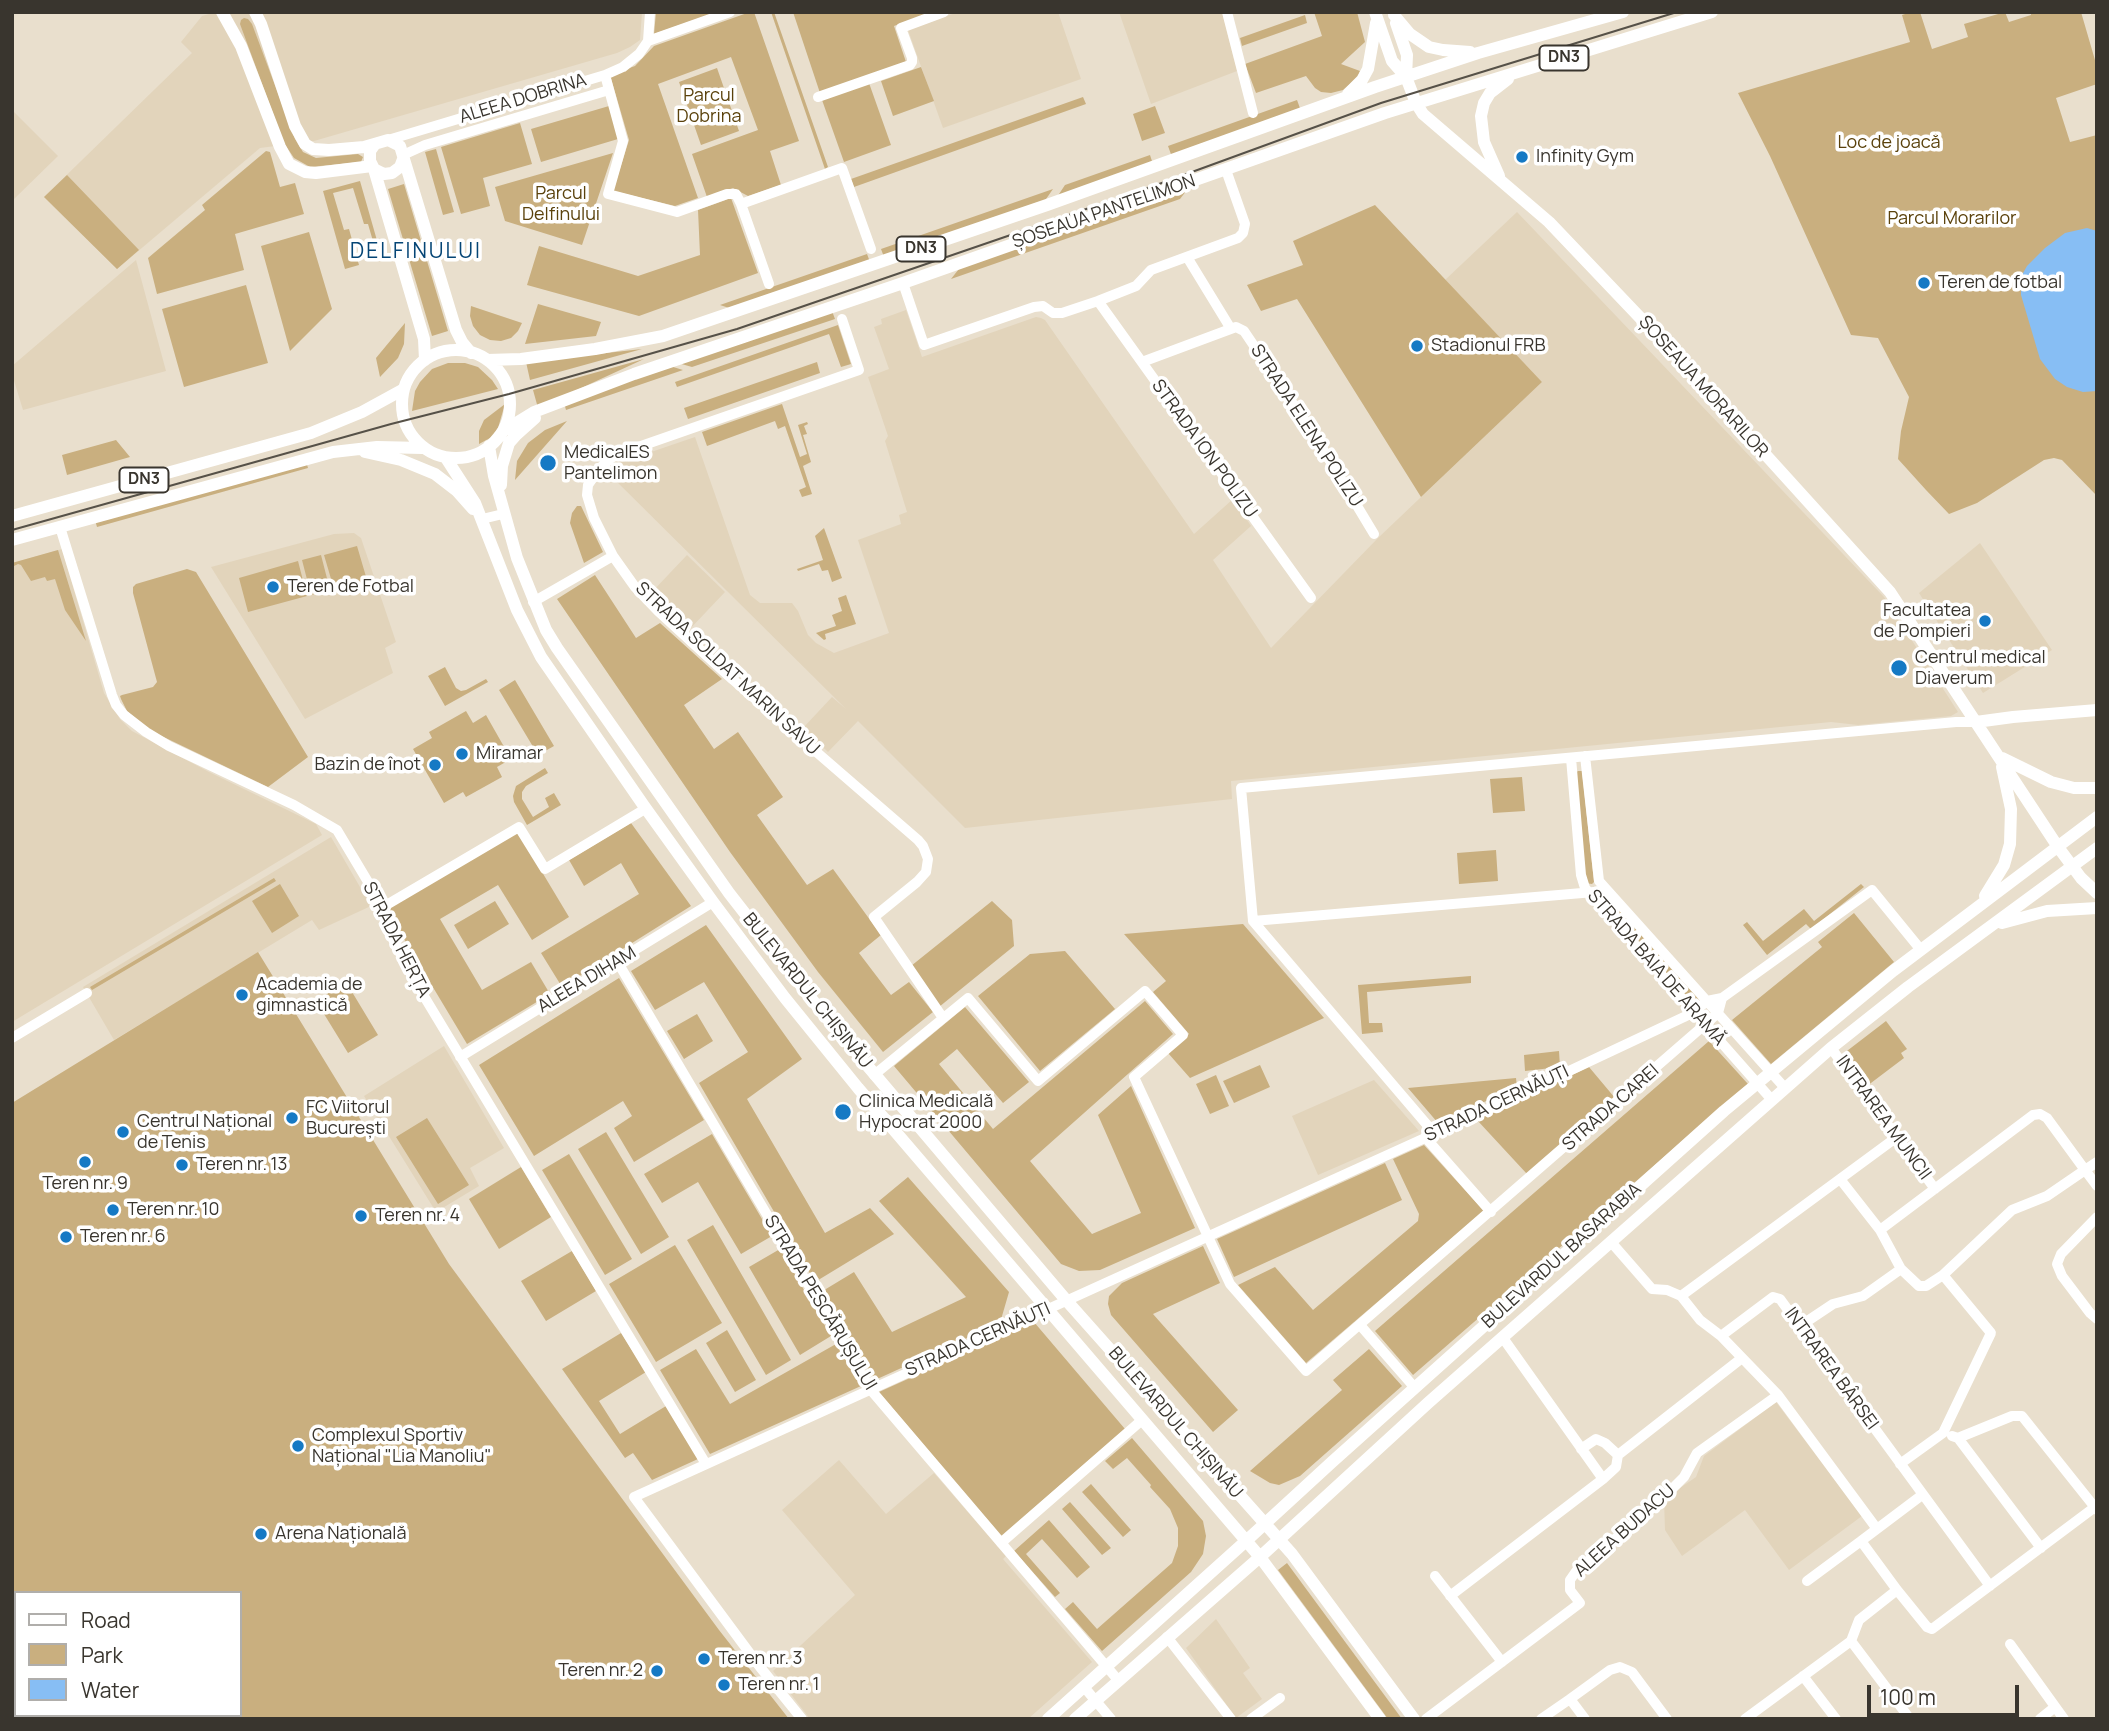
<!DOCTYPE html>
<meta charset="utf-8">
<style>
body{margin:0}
#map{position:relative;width:2109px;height:1731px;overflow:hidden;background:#e9dfcd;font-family:Manrope,sans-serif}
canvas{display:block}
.frame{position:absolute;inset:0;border:14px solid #39352e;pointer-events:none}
.legend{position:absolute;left:14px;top:1591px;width:228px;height:126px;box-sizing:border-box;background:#fff;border:2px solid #b0aeab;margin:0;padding:9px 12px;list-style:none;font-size:21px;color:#39352e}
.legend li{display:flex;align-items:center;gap:14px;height:35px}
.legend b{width:35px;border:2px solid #b0aeab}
.scale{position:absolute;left:1867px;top:1685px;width:152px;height:32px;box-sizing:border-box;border:4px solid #39352e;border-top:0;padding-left:9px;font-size:21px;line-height:24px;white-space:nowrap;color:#39352e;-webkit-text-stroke:5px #fff;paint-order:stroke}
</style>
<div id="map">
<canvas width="2109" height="1731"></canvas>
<div class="frame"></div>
<ul class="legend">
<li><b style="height:9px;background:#fff"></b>Road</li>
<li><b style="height:19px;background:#c9af7f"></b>Park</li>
<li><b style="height:19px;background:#87bef4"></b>Water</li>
</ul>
<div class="scale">100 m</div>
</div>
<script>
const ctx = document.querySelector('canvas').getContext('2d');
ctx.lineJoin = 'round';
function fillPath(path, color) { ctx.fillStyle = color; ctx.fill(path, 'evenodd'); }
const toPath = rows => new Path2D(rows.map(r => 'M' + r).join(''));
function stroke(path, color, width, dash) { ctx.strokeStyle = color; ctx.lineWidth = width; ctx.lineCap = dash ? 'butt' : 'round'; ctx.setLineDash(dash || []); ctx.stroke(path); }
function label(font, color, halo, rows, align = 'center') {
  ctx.font = font + ' Manrope,sans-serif'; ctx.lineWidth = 7; ctx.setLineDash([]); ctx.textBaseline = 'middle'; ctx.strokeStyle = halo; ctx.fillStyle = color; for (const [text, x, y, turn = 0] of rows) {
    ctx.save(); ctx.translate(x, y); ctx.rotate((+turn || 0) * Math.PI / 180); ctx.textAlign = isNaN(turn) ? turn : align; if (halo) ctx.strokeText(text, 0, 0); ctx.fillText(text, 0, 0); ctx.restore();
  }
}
const built = toPath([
 [216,12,642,12,640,40,630,47,617,53,314,141,260,148,117,269,44,197,192,53,181,42,202,16],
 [958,12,1058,12,1081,79,943,128,908,30],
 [1119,12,1222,12,1237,71,1151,104],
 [12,110,58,156,12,201],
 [1517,212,1884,597,1958,712,1951,716,1858,725,1831,722,1231,781,1232,799,965,828,858,721,828,752,803,728,832,697,846,709,608,473,619,463,695,437,750,595,760,603,792,603,798,611,808,635,816,643,834,653,889,633,858,540,901,524,899,515,907,512,885,441,888,436,868,377,889,369,874,327,882,324,881,319,906,310,922,357,1036,317,1041,318,1045,320,1194,534,1233,499,1251,526,1213,560,1271,648,1378,538,1542,382,1445,280],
 [136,260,166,371,23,410,12,374,12,366],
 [354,533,361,538,396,642,385,648,393,673,305,719,211,567,334,534],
 [1980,543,2052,650,1983,693,1919,593],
 [62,549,104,693,120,719,132,731,209,772,316,824,322,835,12,1022,12,563],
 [687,555,725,592,688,631,650,594],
 [331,837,371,906,319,930,312,920,114,1040,83,987],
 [444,1046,504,1148,470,1168,479,1186,436,1212,364,1096],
 [1374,1080,1419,1131,1318,1175,1292,1116],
 [1776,1402,1862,1516,1789,1570,1745,1510,1682,1556,1665,1530,1664,1499,1696,1477,1704,1456],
 [839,1460,886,1514,934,1473,1006,1556,1003,1559,1092,1662,1028,1719,810,1719,773,1671,855,1595,782,1510],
 [1216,1619,1250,1668,1243,1673,1262,1699,1236,1718,1186,1648]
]);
const green = toPath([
 [656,12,717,12,654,34],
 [750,12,754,12,799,141,770,151,781,185,748,196,733,188,707,197,692,154,758,130,731,57,658,84,698,198,675,206,613,191,629,140,610,75,635,66,654,46],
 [771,12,774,12,828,167,825,169],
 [793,12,932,12,894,26,906,62,820,93],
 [1314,12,1357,12,1365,42,1341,64,1360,71,1358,77,1343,90,1331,93,1321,92,1315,88,1306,76,1256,93,1245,64,1322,36],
 [1911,12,1920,12,1932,49,1968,37,1964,24,2005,12,2009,22,2031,15,2031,12,2081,12,2097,67,2097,84,2056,98,2070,142,2097,135,2097,496,2062,460,2054,458,2044,460,1977,503,1949,514,1926,490,1898,459,1901,431,1909,397,1878,338,1851,335,1770,156,1738,93,1910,42,1902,15],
 [1305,15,1307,23,1242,46,1240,38],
 [244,18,248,19,252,24,295,139,303,152,316,158,358,154,363,157,361,162,310,167,294,158,284,143,240,24,241,20],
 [921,67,934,101,893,116,881,81],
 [717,68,739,131,701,145,679,82],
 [869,83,891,145,844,162,822,100],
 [1083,97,1086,104,854,187,851,179],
 [1297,100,1301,111,1172,157,1168,146],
 [609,106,618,139,541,162,531,129],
 [1155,106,1165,133,1142,141,1133,114],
 [520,123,532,164,483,178,490,206,461,214,441,147],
 [436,149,454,212,443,215,425,152],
 [266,151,270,152,280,187,295,183,304,214,235,234,244,270,157,294,148,258,205,210,202,205],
 [613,153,582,245,505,221,495,187],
 [1150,155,1153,164,1057,197,1065,185],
 [67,175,139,250,117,269,44,197],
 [360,181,382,258,376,260,375,256,377,255,368,224,364,224,353,188,333,193,344,230,349,229,359,265,345,269,323,191],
 [404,184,448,331,432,336,388,189],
 [1190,186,1180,199,951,279,962,265],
 [1053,189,1044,202,884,257,881,249],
 [731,198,758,273,639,316,527,285,539,246,638,276,700,255,698,210],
 [1375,205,1542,382,1421,497,1297,299,1261,311,1247,285,1303,265,1293,241],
 [309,232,332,309,290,351,261,246],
 [867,254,870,262,732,309,720,305],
 [246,285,268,363,184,387,162,309],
 [538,304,601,322,596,336,525,344],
 [471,306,522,323,518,331,511,338,501,341,490,340,480,335,473,326,470,316],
 [832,311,835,319,692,367,678,363],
 [405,323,404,344,398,358,380,377,376,358],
 [838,325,851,364,841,367,829,334,677,387,675,382],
 [642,349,530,380,526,362],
 [644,359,538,408,533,390],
 [817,362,820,373,688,419,684,408],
 [448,363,465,363,478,367,492,380,498,389,412,411,415,391,420,382,432,369],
 [670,366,683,370,566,410,564,403],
 [505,404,498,428,490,438,479,444,479,431,484,420],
 [782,404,800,457,807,454,798,425,807,422,808,424,804,426,807,434,803,435,811,462,803,466,812,494,802,497,799,490,806,487,785,426,778,429,775,421,707,446,702,432],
 [567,421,515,480,517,461,528,443,545,430],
 [116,440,130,457,67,475,62,455],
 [306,461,308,468,97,527,95,520],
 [577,506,581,506,582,508,603,552,584,563,570,523,572,513],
 [824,528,842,578,832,582,828,570,822,571,819,564,798,571,797,569,823,560,815,536],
 [357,546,367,580,334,589,324,555],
 [58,550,86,641,65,610,55,579,47,581,45,577,31,581,21,565,18,564,12,567,12,563],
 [321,555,330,590,311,595,302,560],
 [298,561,307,596,248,612,239,578],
 [187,569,196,572,308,757,268,787,149,730,127,711,121,699,120,696,122,695,153,687,157,682,133,593,133,587,136,584],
 [595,575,636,638,660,623,722,679,684,705,714,749,738,732,783,797,757,815,807,885,833,869,881,935,859,953,891,995,909,982,933,1012,883,1052,818,972,730,852,557,599],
 [846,595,856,624,825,634,826,639,824,640,816,633,836,626,832,615,842,611,838,598],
 [445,667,456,688,461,691,466,690,486,679,488,682,445,706,428,676],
 [515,680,554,746,538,755,499,690],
 [466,711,473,723,486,715,511,759,497,767,502,777,466,797,463,792,444,803,413,749,432,738,429,732],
 [545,768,548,773,526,786,522,792,522,799,533,817,549,807,545,798,554,793,561,805,527,825,514,802,513,796,516,786],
 [1578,771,1582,771,1594,882,1592,884,1585,883,1575,773],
 [1522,777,1525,811,1493,813,1490,779],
 [631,823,691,906,562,987,541,953,639,894,621,863,584,886,569,860],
 [518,832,569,917,532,940,498,885,440,919,482,990,531,962,550,994,467,1044,389,914,391,907],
 [1496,850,1498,881,1459,884,1457,853],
 [274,878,276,881,92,990,90,987],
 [280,884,299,916,272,933,252,901],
 [1861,884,1864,887,1811,929,1806,924,1767,955,1743,925,1747,922,1763,941,1804,909,1814,921],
 [1608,900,1611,900,1699,998,1696,1004,1693,1005,1605,903],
 [495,901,509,924,468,949,454,925],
 [992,901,1012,920,1014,946,939,1007,911,966],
 [1854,913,1894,962,1771,1064,1732,1020,1822,947,1818,942],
 [1243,924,1324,1018,1190,1078,1168,1053,1189,1034,1153,992,1166,981,1124,934],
 [706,925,802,1059,747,1099,825,1233,870,1208,894,1234,815,1282,699,1083,748,1052,704,982,655,1010,631,971],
 [1065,951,1115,1009,1040,1071,978,996,1030,954],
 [258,952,449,1264,719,1630,789,1719,12,1719,12,1103],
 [16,1593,240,1593,240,1715,16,1715],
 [1471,976,1471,983,1367,992,1369,1023,1382,1023,1383,1032,1362,1034,1358,985],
 [619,978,704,1120,634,1162,614,1128,632,1116,623,1101,534,1156,479,1065],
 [346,982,378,1035,348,1053,316,1001],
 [1145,1001,1173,1034,1030,1161,1092,1234,1141,1213,1098,1115,1131,1086,1195,1228,1100,1270,1079,1271,1061,1264,894,1066,965,1007,1029,1082,1003,1103,957,1049,939,1064,993,1129],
 [697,1014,713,1041,684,1059,667,1031],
 [1886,1021,1907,1049,1901,1053,1904,1058,1867,1086,1843,1054],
 [1709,1041,1748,1084,1413,1375,1375,1331],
 [1559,1051,1560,1067,1525,1071,1524,1055],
 [1260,1065,1270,1087,1234,1103,1223,1081],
 [1589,1067,1615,1098,1527,1174,1477,1120],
 [1216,1075,1229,1106,1210,1114,1196,1084],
 [1516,1078,1517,1087,1438,1123,1408,1088],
 [427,1118,469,1185,438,1204,396,1137],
 [606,1132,669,1237,641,1254,578,1149],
 [712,1134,772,1236,741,1254,698,1182,662,1203,644,1174],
 [1424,1145,1484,1211,1306,1363,1238,1285,1275,1267,1313,1310,1418,1221,1419,1214,1393,1159],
 [569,1154,632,1259,605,1275,542,1170],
 [1385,1163,1402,1200,1234,1277,1217,1239],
 [521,1167,551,1217,499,1249,469,1199],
 [908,1177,1009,1292,1000,1323,875,1380,821,1292,854,1272,892,1332,966,1297,879,1201],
 [713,1225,791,1360,766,1375,687,1240],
 [675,1245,722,1323,656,1362,609,1284],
 [1203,1246,1220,1283,1153,1314,1238,1410,1213,1432,1111,1315,1108,1304,1109,1296,1122,1283],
 [780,1249,831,1336,800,1355,749,1267],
 [572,1251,596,1291,546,1321,521,1281],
 [1034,1322,1125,1429,1001,1536,879,1392],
 [727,1330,756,1380,735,1392,706,1343],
 [621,1333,646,1372,599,1401,620,1434,666,1406,698,1459,652,1480,633,1453,625,1458,562,1369],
 [836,1344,861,1386,710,1454,660,1370,696,1349,730,1404],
 [1369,1349,1402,1386,1300,1476,1279,1485,1270,1483,1250,1471,1342,1390,1333,1380],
 [1132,1438,1203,1521,1206,1536,1203,1554,1191,1572,1102,1651,1065,1609,1073,1602,1097,1629,1172,1563,1178,1546,1178,1528,1170,1509,1150,1487,1151,1485,1127,1458,1113,1469,1105,1461],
 [1091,1484,1131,1530,1123,1537,1082,1492],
 [1070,1502,1111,1548,1102,1555,1062,1509],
 [1049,1520,1090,1567,1077,1578,1042,1539,1026,1554,1060,1593,1055,1597,1014,1551],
 [1287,1563,1402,1719,1388,1719,1278,1570]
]);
const water = toPath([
 [2087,228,2097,231,2097,391,2083,392,2067,387,2055,379,2040,359,2021,295,2021,285,2022,275,2027,266,2045,248,2065,233]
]);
const minor = toPath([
 [1227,12,1253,113],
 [648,41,730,12],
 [605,75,623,141,608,194,677,212,727,194,736,194,741,204,769,284],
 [818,97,910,65,912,62,912,58,901,28,944,12],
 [388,140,605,75,623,67,639,54,648,41,650,12],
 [403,155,425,145,609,90],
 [741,204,842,168,871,249],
 [1187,257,1231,329],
 [903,283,924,345,1034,307,1043,306,1053,313,1062,313,1098,301,1136,286,1151,270,1238,238,1243,233,1245,224,1226,170],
 [1098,301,1311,598],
 [1142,362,1236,327,1244,331,1318,441,1374,534],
 [482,519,503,514],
 [60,527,112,695,116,705,124,715,146,732,169,746,294,805,337,830,383,907,387,928,413,978,706,1464],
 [613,556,594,518,587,495,588,485,599,469,611,458,621,453,859,370,842,319],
 [533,602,613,556,635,587,658,611,731,678,918,840,923,846,928,859,926,872,917,882,874,917,943,1018],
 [1585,756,1599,881,1785,1088],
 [1571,758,1581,875,1585,888,1772,1100],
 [383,907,519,827,545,869,645,809],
 [1253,921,1594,892],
 [617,961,870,1389,1118,1680],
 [12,1038,87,993],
 [1831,1048,1935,1189],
 [460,1057,713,902],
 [874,1075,968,998,1038,1081,1145,991,1183,1035,1134,1077,1230,1284,1306,1371,1702,1027,1718,1013,1722,998],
 [2040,1114,2047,1118,2085,1170,2047,1196,2012,1210,1943,1275,1926,1286,1919,1286,1901,1269,1880,1230,2033,1115,2040,1114],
 [1434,1133,1253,921,1241,788,1956,722,1976,722],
 [1425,1137,1491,1212],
 [2097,1162,2085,1170,2097,1186],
 [1840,1179,1880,1230],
 [2097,1217,2061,1254,2057,1264,2062,1276,2090,1313,2097,1319],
 [1611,1242,1652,1289,1667,1290,1681,1296,1700,1320,1721,1336,1778,1395,1877,1529],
 [1681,1296,1897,1137],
 [1360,1325,1415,1388],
 [1800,1326,1833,1304,1863,1296,1901,1269],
 [1721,1336,1773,1297,1780,1299,1990,1586],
 [1503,1338,1603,1479],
 [1952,1436,1958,1438,2041,1548],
 [1958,1438,2012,1416,2022,1416,2097,1510],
 [1581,1449,1596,1439,1605,1443,1618,1455],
 [1900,1464,1943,1433,1991,1333,1943,1275],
 [1922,1495,1861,1541,1897,1590,1927,1627,1932,1629,2095,1507],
 [1001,1543,1142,1420],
 [1435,1576,1502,1662],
 [1807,1581,1861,1541],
 [1450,1596,1603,1479,1616,1467,1618,1455,1742,1358],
 [1167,1637,1231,1719],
 [1851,1641,1910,1719],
 [2010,1644,2064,1719],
 [1803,1676,1836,1719],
 [1084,1687,1111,1719],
 [1570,1699,1610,1670,1620,1667,1632,1672,1667,1719],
 [802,1719,760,1667,634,1497,1469,1118,1684,1017,1694,1012,1707,1001,1722,998,1872,890,1921,950],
 [1251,1719,1280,1698],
 [1426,1719,1580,1603,1570,1590,1570,1580,1577,1570,1655,1506,1684,1477,1697,1453,1778,1395],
 [1541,1719,1570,1699,1585,1719],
 [1745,1719,1851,1641,1859,1620,1897,1590],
 [2040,1719,2055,1707]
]);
const major = toPath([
 [222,12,241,46,280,147,289,164,305,172,316,173,372,166],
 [255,12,261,24,295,126,305,144,313,149,329,150,364,147,388,140,400,146,456,330,462,342,471,353],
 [1375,12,1392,61,1406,77,1416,103,1423,114,1549,222,1668,347,1890,592,2058,847,2081,878,2097,893],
 [1394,15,1410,34,1429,47,1443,50,1470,52],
 [1396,23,1407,55,1406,77],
 [1348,94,1362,80,1368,69,1376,23],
 [375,144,370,151,370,161,374,169,411,295,424,339,425,360],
 [374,169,384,174,392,173,400,167,403,159],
 [1499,176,1484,142,1481,116,1484,103,1490,93,1508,79],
 '402 404a54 54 0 1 1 108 0a54 54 0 1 1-108 0Z',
 [487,360,521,359,595,349,663,336,1047,205,1375,87,1478,53,1623,12],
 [503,431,534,412,634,374,903,283,1385,113,1712,12],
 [489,446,494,476,517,558,546,630,557,648,729,893,821,1011,1066,1300,1292,1554,1414,1719],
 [365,452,401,460,435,474,457,491,473,509],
 [446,458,475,503,517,610,541,657,644,806,713,902,785,998,858,1088,1260,1557,1380,1719],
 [501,485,502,466,509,443,516,435,535,418],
 [12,516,311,433,362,412,404,389],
 [12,540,333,452,377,447,423,448],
 [1976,722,2013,717,2097,710],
 [2002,758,2051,782,2074,788,2097,788],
 [1985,896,2004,865,2010,844,2011,809,2002,767],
 [2002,923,2047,911,2097,908],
 [1048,1719,1246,1541,1332,1462,1724,1111,1893,971,2097,817],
 [1075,1719,1260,1557,1428,1403,1831,1048,1908,987,2097,848]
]);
const tram = toPath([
 [12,530,391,424,509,394,737,329,1159,184,1381,103,1677,12]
]);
const markers = [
 [1522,157,7,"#1579c4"],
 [1924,283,7,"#1579c4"],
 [1417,346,7,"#1579c4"],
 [548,463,9,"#1579c4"],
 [273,587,7,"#1579c4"],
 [1985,621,7,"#1579c4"],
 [1899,668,9,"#1579c4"],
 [462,754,7,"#1579c4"],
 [435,765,7,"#1579c4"],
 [242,995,7,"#1579c4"],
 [843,1112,9,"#1579c4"],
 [292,1118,7,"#1579c4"],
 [123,1132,7,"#1579c4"],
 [85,1162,7,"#1579c4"],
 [182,1165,7,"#1579c4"],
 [113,1210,7,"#1579c4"],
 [361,1216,7,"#1579c4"],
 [66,1237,7,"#1579c4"],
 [298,1446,7,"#1579c4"],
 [261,1534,7,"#1579c4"],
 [704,1659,7,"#1579c4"],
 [657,1671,7,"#1579c4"],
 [724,1685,7,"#1579c4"]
];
const shields = [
 [1564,58,49],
 [921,249,49],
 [144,480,49]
];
const shieldNames = [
 ["DN3",1564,58],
 ["DN3",921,249],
 ["DN3",144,480]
];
const parkNames = [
 ["Parcul",709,96],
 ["Dobrina",709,117],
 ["Loc de joacă",1889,143],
 ["Parcul",561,194],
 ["Delfinului",561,215],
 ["Parcul Morarilor",1952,219]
];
const streetNames = [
 ["ALEEA DOBRINA",523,99,-17],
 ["ȘOSEAUA PANTELIMON",1104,212,-19],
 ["ȘOSEAUA MORARILOR",1703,387,48],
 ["STRADA ELENA POLIZU",1306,426,57],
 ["STRADA ION POLIZU",1204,449,54],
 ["STRADA SOLDAT MARIN SAVU",727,669,43],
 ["STRADA HERȚA",396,940,63],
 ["STRADA BAIA DE ARAMĂ",1656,968,49],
 ["ALEEA DIHAM",587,980,-31],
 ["BULEVARDUL CHIȘINĂU",807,991,51],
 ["STRADA CERNĂUȚI",1497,1104,-25],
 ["STRADA CAREI",1611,1108,-41],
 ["INTRAREA MUNCII",1883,1118,54],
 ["BULEVARDUL BASARABIA",1562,1256,-42],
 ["STRADA PESCĂRUȘULUI",820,1303,59],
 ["STRADA CERNĂUȚI",978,1340,-24],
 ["INTRAREA BÂRSEI",1831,1369,54],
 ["BULEVARDUL CHIȘINĂU",1175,1423,49],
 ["ALEEA BUDACU",1625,1531,-42]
];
const poiNames = [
 ["Infinity Gym",1536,157],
 ["Teren de fotbal",1938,283],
 ["Stadionul FRB",1431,346],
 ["MedicalES",564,453],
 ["Pantelimon",564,474],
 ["Teren de Fotbal",287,587],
 ["Facultatea",1971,611,"right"],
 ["de Pompieri",1971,632,"right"],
 ["Centrul medical",1915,658],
 ["Diaverum",1915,679],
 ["Miramar",476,754],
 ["Bazin de înot",421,765,"right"],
 ["Academia de",256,985],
 ["gimnastică",256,1006],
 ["Clinica Medicală",859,1102],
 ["Hypocrat 2000",859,1123],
 ["FC Viitorul",306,1108],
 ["București",306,1129],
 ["Centrul Național",137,1122],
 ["de Tenis",137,1143],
 ["Teren nr. 13",196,1165],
 ["Teren nr. 9",85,1184,"center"],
 ["Teren nr. 10",127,1210],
 ["Teren nr. 4",375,1216],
 ["Teren nr. 6",80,1237],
 ["Complexul Sportiv",312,1436],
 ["Național \"Lia Manoliu\"",312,1457],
 ["Arena Națională",275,1534],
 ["Teren nr. 3",718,1659],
 ["Teren nr. 2",643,1671,"right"],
 ["Teren nr. 1",738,1685]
];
const quarterNames = [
 ["DELFINULUI",416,252]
];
fillPath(built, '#e2d4bb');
fillPath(green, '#c9af7f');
fillPath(water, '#87bef4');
stroke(minor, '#fff', 10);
stroke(major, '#fff', 12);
stroke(tram, '#565148', 2);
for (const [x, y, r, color] of markers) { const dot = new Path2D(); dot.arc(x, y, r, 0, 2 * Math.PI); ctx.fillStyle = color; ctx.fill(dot); stroke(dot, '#fff', 2.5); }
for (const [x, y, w] of shields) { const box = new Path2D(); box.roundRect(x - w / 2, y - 12.5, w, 25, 5); ctx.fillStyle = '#fff'; ctx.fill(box); stroke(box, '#39352e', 2); }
label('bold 16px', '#39352e', null, shieldNames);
label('18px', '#5b420c', '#fff', parkNames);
label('18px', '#39352e', '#fff', streetNames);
label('18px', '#39352e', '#fff', poiNames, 'left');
ctx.letterSpacing = '2px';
label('21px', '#054575', '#fff', quarterNames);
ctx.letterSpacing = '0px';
</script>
